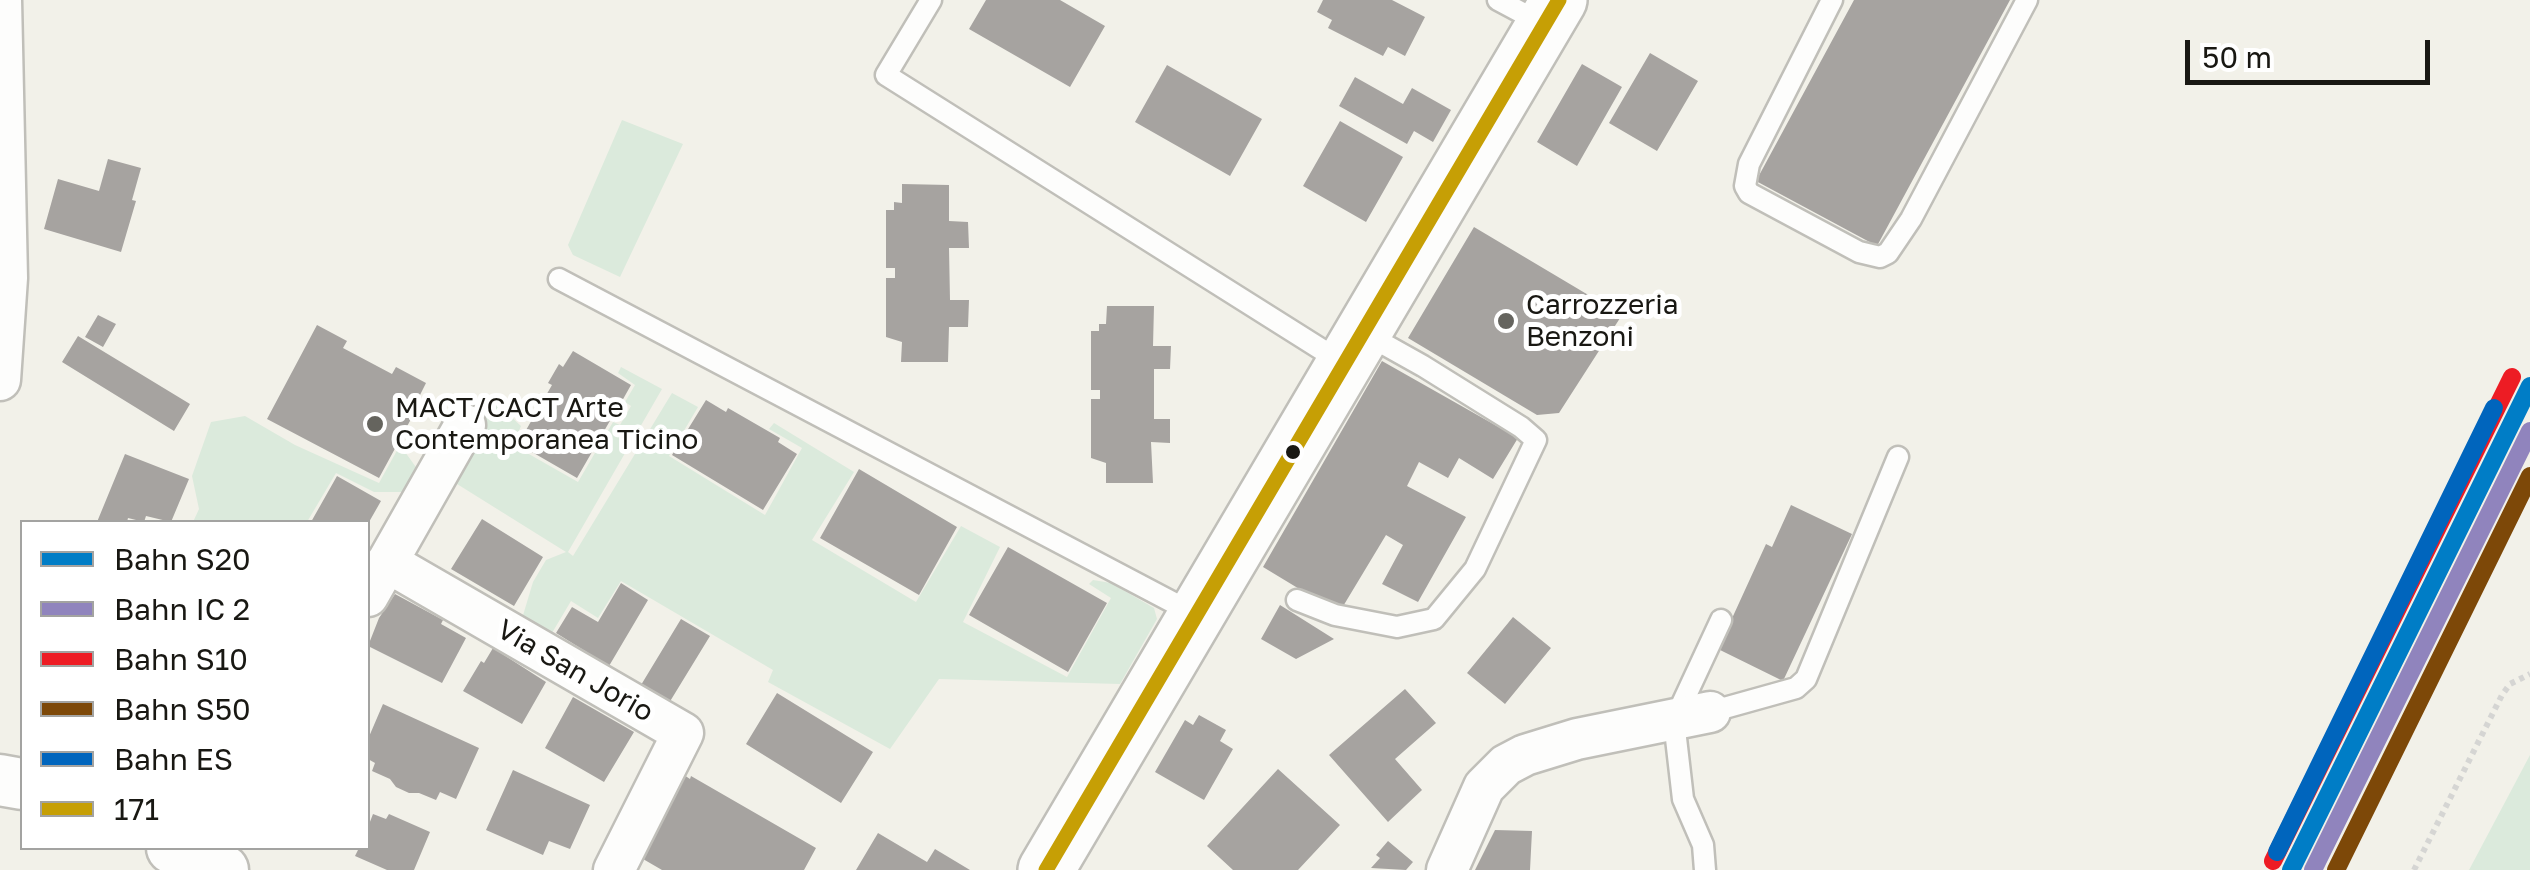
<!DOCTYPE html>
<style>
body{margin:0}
#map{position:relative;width:2530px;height:870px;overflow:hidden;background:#f2f1e9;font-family:"Golos Text",sans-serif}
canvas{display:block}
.legend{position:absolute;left:20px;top:520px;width:350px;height:330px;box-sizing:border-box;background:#fff;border:2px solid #a3a3a1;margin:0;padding:12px 18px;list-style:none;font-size:30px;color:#191813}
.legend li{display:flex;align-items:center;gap:20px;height:50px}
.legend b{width:50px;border:2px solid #a3a3a1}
.scale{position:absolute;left:2185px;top:40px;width:245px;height:45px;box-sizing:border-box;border:5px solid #191813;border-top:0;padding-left:12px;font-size:30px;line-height:35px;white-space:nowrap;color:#191813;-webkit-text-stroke:8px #fff;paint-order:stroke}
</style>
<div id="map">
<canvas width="2530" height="870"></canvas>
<ul class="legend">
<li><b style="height:12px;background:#007dc6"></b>Bahn S20</li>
<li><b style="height:12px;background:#9084bd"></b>Bahn IC 2</li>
<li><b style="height:12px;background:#ed1c24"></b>Bahn S10</li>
<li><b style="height:12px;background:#7d4808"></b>Bahn S50</li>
<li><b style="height:12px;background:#0065bd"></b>Bahn ES</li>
<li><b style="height:12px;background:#c69f05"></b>171</li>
</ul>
<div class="scale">50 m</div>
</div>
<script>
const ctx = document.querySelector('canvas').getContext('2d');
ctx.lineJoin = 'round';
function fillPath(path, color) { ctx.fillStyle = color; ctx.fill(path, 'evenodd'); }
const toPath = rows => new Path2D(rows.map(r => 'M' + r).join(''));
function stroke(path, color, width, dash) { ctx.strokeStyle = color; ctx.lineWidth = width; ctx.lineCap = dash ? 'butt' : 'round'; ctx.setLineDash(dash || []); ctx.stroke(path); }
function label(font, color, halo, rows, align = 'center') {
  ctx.font = font + ' "Golos Text",sans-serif'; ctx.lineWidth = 10; ctx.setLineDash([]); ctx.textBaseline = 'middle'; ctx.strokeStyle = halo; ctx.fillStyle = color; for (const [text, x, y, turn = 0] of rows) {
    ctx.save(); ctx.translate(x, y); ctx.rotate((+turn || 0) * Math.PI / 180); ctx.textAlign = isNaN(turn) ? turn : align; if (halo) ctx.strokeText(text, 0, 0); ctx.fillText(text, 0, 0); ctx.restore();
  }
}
const green = toPath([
 [622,120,683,144,620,277,573,255,568,245],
 [621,367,662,389,568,552,573,556,672,393,698,407,669,456,765,515,802,448,769,429,774,423,854,472,812,540,916,602,961,526,1000,547,963,622,1067,677,1111,598,1089,584,1093,580,1111,583,1154,608,1157,619,1120,684,939,679,890,749,768,682,773,670,621,581,598,618,571,601,549,638,521,622,533,582,546,560,566,552,449,479,455,454,484,396,491,398,521,426,513,445,578,482,613,422,620,425,631,406,625,402,635,385,618,373],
 [245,416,295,445,379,483,400,445,418,470,412,492,374,492,336,473,307,522,193,522,199,509,192,476,211,422],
 [2530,755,2530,870,2469,870]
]);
const building = toPath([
 [986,0,1060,0,1105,26,1070,87,969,29],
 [1323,0,1392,0,1425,17,1405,56,1388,47,1383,56,1328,28,1332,20,1317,12],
 [1854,0,2010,0,1877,246,1756,181],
 [1650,53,1698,81,1657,151,1609,123],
 [1582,64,1622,87,1577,166,1537,142],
 [1167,65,1262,119,1230,176,1135,122],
 [1355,77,1403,104,1412,88,1451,110,1433,142,1414,131,1407,144,1339,106],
 [1340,121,1403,157,1366,222,1303,186],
 [108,159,141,168,132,200,136,201,121,252,44,229,58,179,99,191],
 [902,184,949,185,949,221,968,222,969,248,949,248,950,300,969,300,968,327,949,327,948,362,901,362,902,342,886,337,886,278,895,278,895,268,886,268,886,210,894,210,894,202,902,203],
 [1474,227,1622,315,1559,413,1537,415,1408,338],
 [1107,306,1154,306,1153,346,1171,346,1170,369,1154,369,1154,419,1170,419,1170,443,1151,442,1153,483,1106,483,1106,463,1091,458,1091,399,1100,399,1100,390,1091,390,1091,331,1099,331,1099,324,1106,324],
 [98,315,116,324,103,347,85,337],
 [317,325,347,341,343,348,392,374,396,367,426,383,414,407,417,408,379,478,267,419],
 [78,336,190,404,174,431,62,362],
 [573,351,631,385,622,401,626,404,615,422,611,419,577,478,518,444,552,385,548,383,559,364,563,367],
 [1382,361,1518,438,1493,479,1459,458,1448,478,1419,462,1407,486,1466,517,1418,602,1382,584,1403,545,1386,535,1339,613,1263,567],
 [706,400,726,412,728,408,780,438,778,442,797,454,763,510,672,455],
 [125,454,189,479,171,522,146,516,144,522,128,518,127,522,97,522],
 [859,469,957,527,919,595,820,538],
 [337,476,381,501,369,522,311,522],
 [1791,505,1852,534,1783,681,1718,649,1766,544,1772,547],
 [482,519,543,557,514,606,451,569],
 [1008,547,1107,603,1068,672,969,615],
 [621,583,648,600,609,666,556,633,572,607,598,622],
 [395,594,443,620,441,624,466,638,442,683,368,646,379,618],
 [1280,605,1334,639,1296,659,1261,639],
 [1513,617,1551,648,1505,704,1467,673],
 [681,619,710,636,669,703,641,685],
 [493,648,546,682,522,724,463,691,481,661,484,663],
 [1405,689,1436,723,1395,759,1422,790,1388,822,1329,755],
 [777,693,873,752,841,803,746,744],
 [573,697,634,732,604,782,545,748],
 [383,704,479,748,456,799,440,792,436,800,419,793,409,793,396,787,390,779,372,771,375,763,368,759,368,739],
 [1199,715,1226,730,1220,741,1233,749,1204,800,1155,772,1185,720,1193,725],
 [1278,769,1340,825,1298,870,1233,870,1207,846],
 [513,770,590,805,570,849,549,841,543,855,486,830],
 [684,775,690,779,691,776,816,848,804,870,662,870,643,859,646,853,640,849],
 [373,814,386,819,389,814,430,832,414,870,387,870,355,856,359,848,368,848,368,827],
 [1495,830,1532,831,1530,870,1475,870],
 [878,833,927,862,935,849,970,870,856,870],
 [1388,841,1413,862,1406,870,1371,868,1380,858,1376,855]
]);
const path = toPath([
 [2414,870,2502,695,2510,684,2530,674]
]);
const service = toPath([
 [931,0,886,75,1343,363],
 [1498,0,1543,24],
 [1832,0,1749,164,1745,186,1749,193,1859,252,1880,257,1888,253,1911,219,2027,0],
 [559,279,1193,613],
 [1297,600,1335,615,1397,627,1434,619,1475,569,1536,440,1521,427,1423,366,1364,333],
 [1710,712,1796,688,1806,679,1898,457],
 [1705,870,1703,845,1683,799,1674,721,1721,620]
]);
const minor = toPath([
 [0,380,7,278,1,0],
 [387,562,683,733,614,870],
 [368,596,465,425],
 [1447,870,1484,787,1506,765,1525,755,1577,739,1710,712]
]);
const tertiary = toPath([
 [0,780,22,784],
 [172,848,223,870]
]);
const primary = toPath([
 [1046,870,1559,0]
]);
const bus1 = toPath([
 [1046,870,1559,0]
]);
const rail1 = toPath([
 [2291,870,2530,386]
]);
const rail2 = toPath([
 [2313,870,2530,431]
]);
const rail3 = toPath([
 [2273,861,2512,377]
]);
const rail4 = toPath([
 [2336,870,2530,476]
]);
const rail5 = toPath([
 [2277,852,2494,408]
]);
const markers = [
 [1506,321,10,"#65645e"],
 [375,424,10,"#65645e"],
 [1293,452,9,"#191813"]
];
const poiNames = [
 ["Carrozzeria",1526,305],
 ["Benzoni",1526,337],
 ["MACT/CACT Arte",395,408],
 ["Contemporanea Ticino",395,440]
];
const streetNames = [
 ["Via San Jorio",575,671,30]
];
fillPath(green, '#dbeadc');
fillPath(building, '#a6a3a0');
stroke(service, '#c0bfb9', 25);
stroke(minor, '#c0bfb9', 45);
stroke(tertiary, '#c0bfb9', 55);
stroke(primary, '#c0bfb9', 60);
stroke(path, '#d5d5d3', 6, [5, 5]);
stroke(service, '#fdfdfc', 20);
stroke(minor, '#fdfdfc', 40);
stroke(tertiary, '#fdfdfc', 50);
stroke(primary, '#fdfdfc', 55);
stroke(bus1, '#c69f05', 15);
stroke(rail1, '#007dc6', 18);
stroke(rail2, '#9084bd', 18);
stroke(rail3, '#ed1c24', 18);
stroke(rail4, '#7d4808', 18);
stroke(rail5, '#0065bd', 18);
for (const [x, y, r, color] of markers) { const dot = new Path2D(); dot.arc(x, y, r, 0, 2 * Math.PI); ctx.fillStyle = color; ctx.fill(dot); stroke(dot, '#fff', 4); }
label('28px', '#191813', '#fff', poiNames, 'left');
label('28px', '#191813', '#fff', streetNames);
</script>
